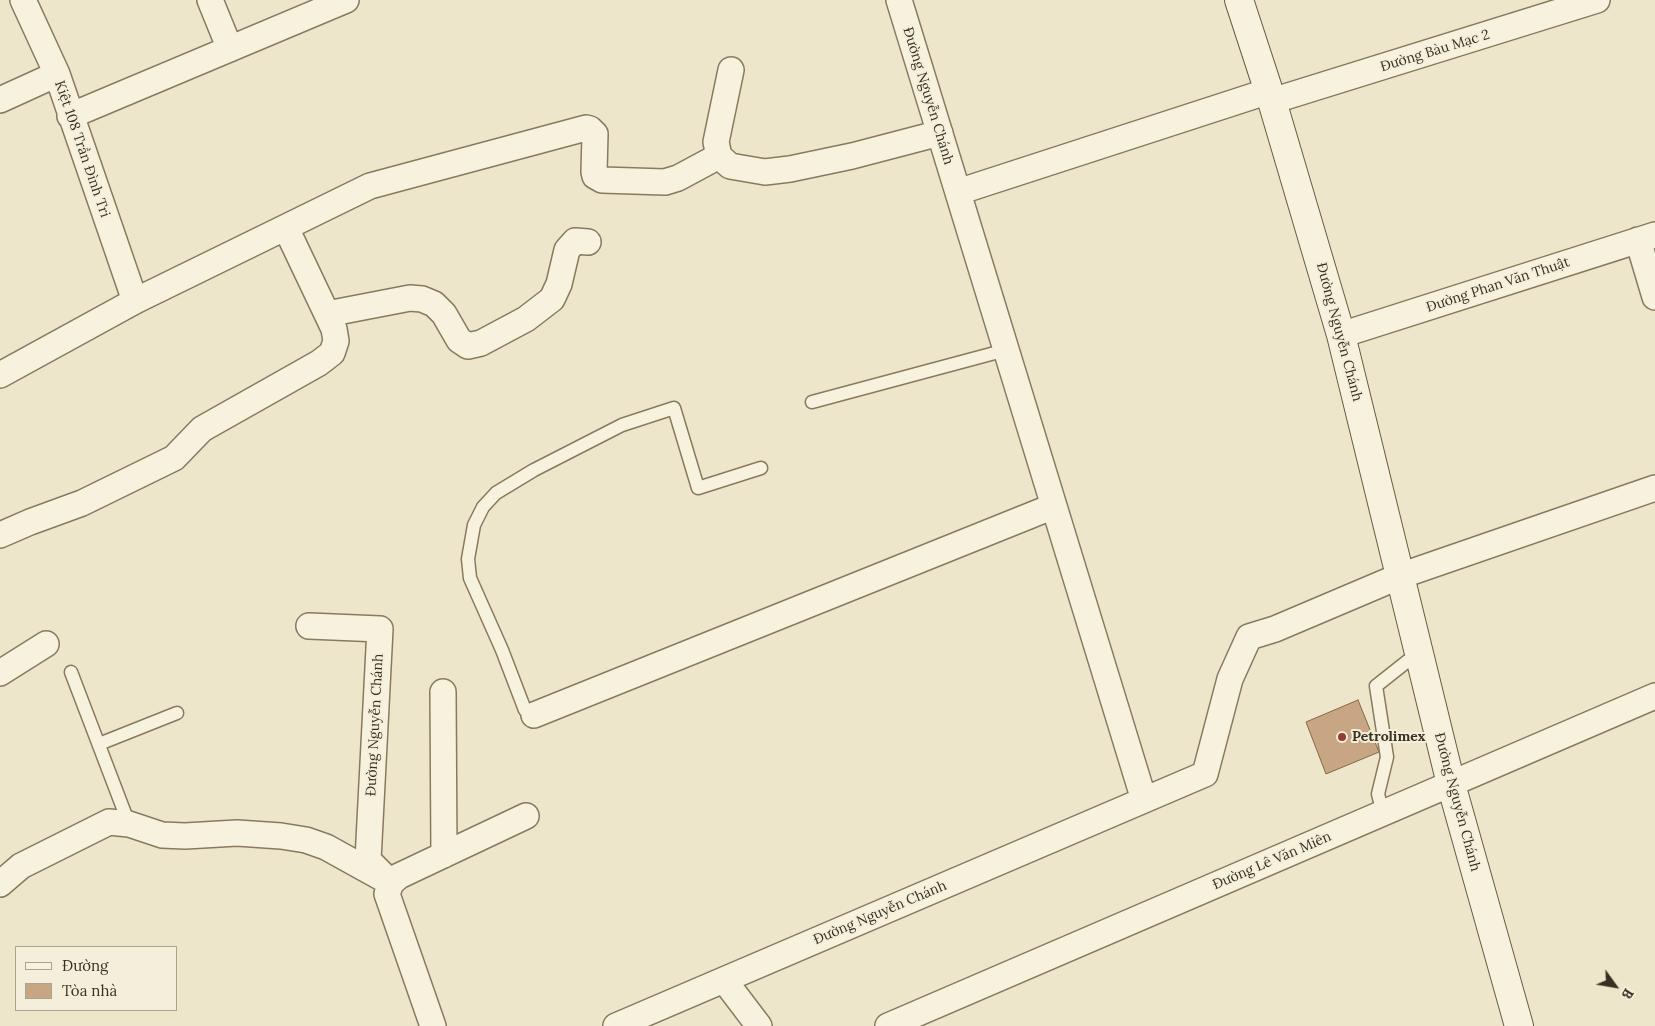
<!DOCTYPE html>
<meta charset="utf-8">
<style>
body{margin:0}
#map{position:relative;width:1655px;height:1026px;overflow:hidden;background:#ede6ca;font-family:Lora,serif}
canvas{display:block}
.legend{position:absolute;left:15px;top:946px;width:162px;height:65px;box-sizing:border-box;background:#f4efda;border:1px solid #aaa390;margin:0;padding:6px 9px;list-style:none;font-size:15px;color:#3a3022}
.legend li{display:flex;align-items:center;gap:10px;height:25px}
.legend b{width:25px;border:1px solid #aaa390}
.north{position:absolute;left:1590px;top:961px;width:50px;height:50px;-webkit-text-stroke:4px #f4efda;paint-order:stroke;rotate:122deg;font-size:14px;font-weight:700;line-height:20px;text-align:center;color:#3a3022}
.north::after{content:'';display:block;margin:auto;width:18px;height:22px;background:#3a3022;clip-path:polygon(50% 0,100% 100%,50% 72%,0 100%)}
</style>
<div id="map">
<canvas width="1655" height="1026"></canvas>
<ul class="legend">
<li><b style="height:6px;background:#f7f2de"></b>Đường</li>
<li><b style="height:14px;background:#c8a683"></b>Tòa nhà</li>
</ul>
<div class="north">B</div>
</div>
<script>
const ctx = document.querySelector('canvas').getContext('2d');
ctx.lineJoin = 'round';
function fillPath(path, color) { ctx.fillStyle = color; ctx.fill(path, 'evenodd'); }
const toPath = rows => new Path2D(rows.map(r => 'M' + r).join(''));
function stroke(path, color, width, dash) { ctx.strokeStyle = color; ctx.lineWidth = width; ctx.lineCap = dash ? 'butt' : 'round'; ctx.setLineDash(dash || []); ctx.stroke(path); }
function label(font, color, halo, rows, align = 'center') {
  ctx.font = font + ' Lora,serif'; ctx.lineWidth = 4; ctx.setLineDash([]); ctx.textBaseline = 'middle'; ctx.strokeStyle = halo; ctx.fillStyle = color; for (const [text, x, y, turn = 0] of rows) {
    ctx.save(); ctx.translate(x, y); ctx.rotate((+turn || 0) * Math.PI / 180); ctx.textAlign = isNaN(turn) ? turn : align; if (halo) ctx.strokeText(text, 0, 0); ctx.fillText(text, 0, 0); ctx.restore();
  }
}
const building = toPath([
 [1358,700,1379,752,1326,774,1306,722,1358,700]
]);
const lane = toPath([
 [812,402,1006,350],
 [71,672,129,824],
 [534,715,525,710,502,650,470,578,468,559,474,525,483,507,496,493,534,470,622,425,674,408,698,488,761,468],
 [99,744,177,713],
 [1383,813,1378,794,1387,757,1376,686,1419,652]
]);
const street = toPath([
 [23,0,57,74,135,301],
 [210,0,230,49],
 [899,0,1144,800],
 [731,70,716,142,719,156,730,166,765,172,790,169,852,156,940,133],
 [0,100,57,74],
 [1272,101,1597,0],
 [70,116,346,0],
 [958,192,1269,91],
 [1638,240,1655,297],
 [327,314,410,298,422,299,434,304,444,314,459,340,468,346,481,343,526,319,552,299,559,284,567,250,575,241,588,242],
 [1341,335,1655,235],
 [0,375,135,301,370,186,586,128,590,129,595,134,594,172,595,176,602,180,665,182,678,178,719,156],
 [0,535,30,522,82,503,174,458,202,429,319,363,332,353,336,341,334,329,286,228],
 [309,626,380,629,368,860,387,879],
 [0,673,46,644],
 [443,692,444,855],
 [534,715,1054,506],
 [0,884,21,866,109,822,129,824,162,835,185,836,237,833,281,836,306,840,326,847,391,883],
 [724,980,759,1026],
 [433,1026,387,894,391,883,399,876,526,816],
 [616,1026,1205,774,1230,679,1249,637,1275,629,1400,576,1655,488],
 [888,1026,1655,696]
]);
const secondary = toPath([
 [1239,0,1272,101,1341,335,1451,784,1519,1026]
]);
const markers = [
 [1342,737,5,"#943b33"]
];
const streetNames = [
 ["Đường Bàu Mạc 2",1435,51,-17],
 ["Đường Nguyễn Chánh",928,96,73],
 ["Kiệt 108 Trần Đình Tri",82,149,71],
 ["Đường Phan Văn Thuật",1498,285,-18],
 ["Đường Nguyễn Chánh",1339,332,75],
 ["Đường Nguyễn Chánh",375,725,-87],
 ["Đường Nguyễn Chánh",1457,802,75],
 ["Đường Lê Văn Miên",1272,861,-23],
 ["Đường Nguyễn Chánh",880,913,-23]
];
const poiNames = [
 ["Petrolimex",1352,737]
];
fillPath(building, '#c8a683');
stroke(building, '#866647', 1);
stroke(lane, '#89795f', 15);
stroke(street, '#89795f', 28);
stroke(secondary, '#6b5a42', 30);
stroke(lane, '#f7f2de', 12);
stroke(street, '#f7f2de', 25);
stroke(secondary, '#f7f2de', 28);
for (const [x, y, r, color] of markers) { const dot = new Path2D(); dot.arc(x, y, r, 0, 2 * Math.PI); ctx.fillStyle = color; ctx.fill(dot); stroke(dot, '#f4efda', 2); }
label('14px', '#3a3022', '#f4efda', streetNames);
label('bold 14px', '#3a3022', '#f4efda', poiNames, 'left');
</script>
